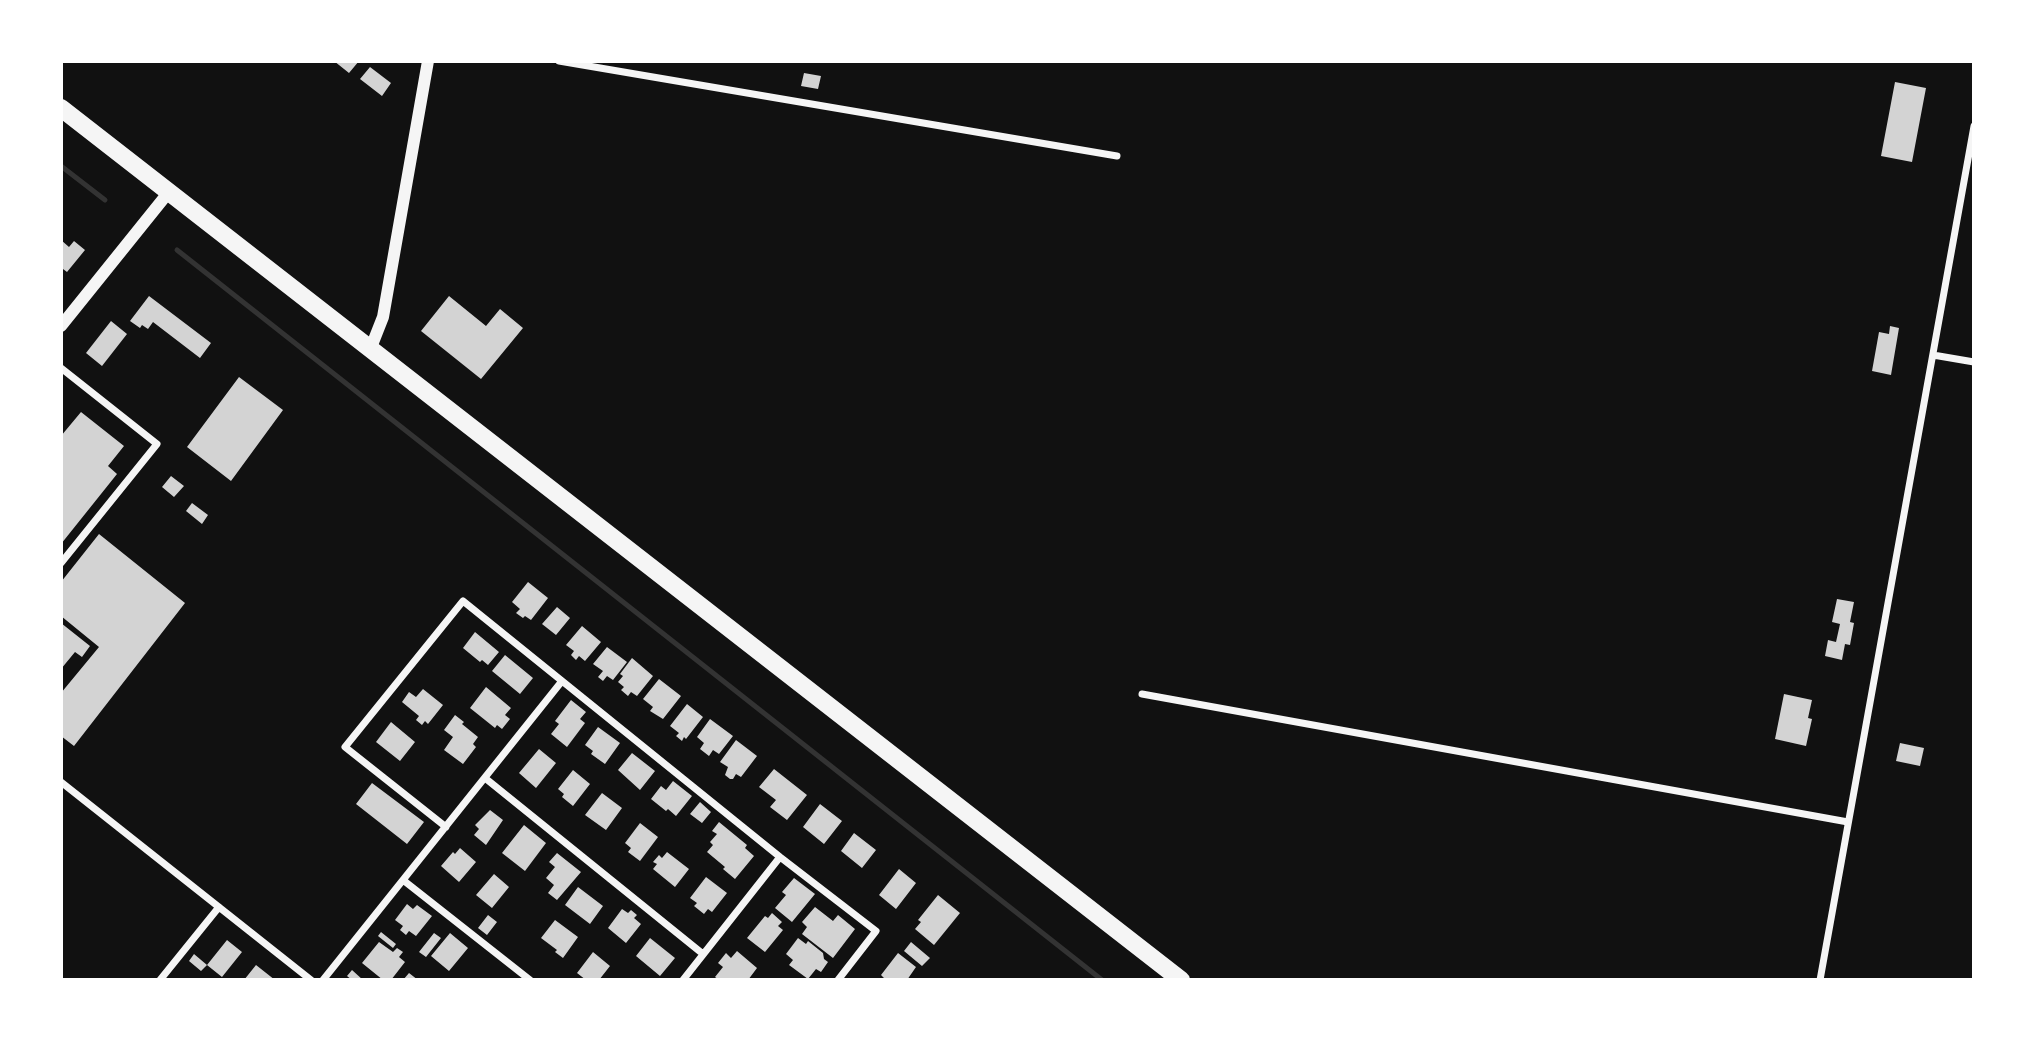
<!DOCTYPE html>
<style>
body{margin:0}
#map{position:relative;width:2035px;height:1041px;overflow:hidden;background:#111;font-family:"Fira Sans Condensed",sans-serif}
canvas{display:block}
.frame{position:absolute;inset:0;border:63px solid #fff;pointer-events:none}
</style>
<div id="map">
<canvas width="2035" height="1041"></canvas>
<div class="frame"></div>
</div>
<script>
const ctx = document.querySelector('canvas').getContext('2d');
ctx.lineJoin = 'round';
const toPath = rows => new Path2D(rows.map(r => 'M' + r).join(''));
function stroke(path, color, width, dash) { ctx.strokeStyle = color; ctx.lineWidth = width; ctx.lineCap = dash ? 'butt' : 'round'; ctx.setLineDash(dash || []); ctx.stroke(path); }
function fillPath(path, color) { ctx.fillStyle = color; ctx.fill(path, 'evenodd'); }
const stream = toPath([
 [61,166,105,200],
 [177,250,1102,980]
]);
const building = toPath([
 [334,61,359,61,349,73],
 [370,67,391,83,382,96,360,79],
 [804,73,821,76,818,89,801,86],
 [1895,82,1926,88,1912,162,1881,156],
 [61,240,69,247,74,241,85,250,67,272,63,269,61,272],
 [149,296,211,343,200,358,153,322,148,329,142,325,140,328,130,321],
 [449,296,486,326,500,309,523,328,481,379,421,331],
 [111,321,127,334,102,366,86,353],
 [1890,326,1899,328,1891,375,1872,371,1879,332,1889,334],
 [239,377,283,410,231,481,187,447],
 [81,412,124,446,108,466,117,474,61,544,61,436],
 [171,476,184,486,174,497,162,487],
 [192,503,208,515,202,524,186,511],
 [99,534,185,603,74,746,61,736,61,693,99,647,61,616,61,582],
 [528,582,548,598,531,620,525,616,523,618,516,613,520,609,512,602],
 [1837,599,1854,602,1850,622,1854,623,1850,645,1845,644,1842,660,1825,656,1828,640,1836,642,1840,624,1832,622],
 [557,607,570,618,556,635,542,624],
 [61,623,90,646,82,657,75,652,61,669],
 [582,626,601,642,585,661,579,656,576,660,571,655,574,651,566,645],
 [475,632,499,652,488,665,482,660,480,662,463,648],
 [607,647,627,662,613,680,607,676,603,681,598,677,603,671,593,664],
 [505,655,533,678,520,694,492,671],
 [632,658,653,676,637,696,631,692,628,696,621,690,624,687,618,682,623,676,620,674],
 [659,679,681,696,663,719,650,711,653,707,643,699],
 [486,687,511,708,505,715,510,719,502,729,497,725,495,728,470,708],
 [423,689,443,705,428,724,425,721,422,725,416,720,419,716,402,702,409,692,416,697],
 [1784,694,1812,700,1808,718,1812,719,1806,746,1775,739],
 [571,700,586,712,580,719,585,723,567,747,551,734,559,724,555,721],
 [687,704,703,717,686,739,684,737,682,741,676,736,679,733,670,726],
 [455,715,464,722,462,724,478,737,473,744,476,747,463,764,444,750,453,737,444,730],
 [710,719,733,736,719,754,713,750,709,756,700,749,704,743,697,737],
 [391,722,415,742,400,761,376,742],
 [598,727,620,743,605,764,591,754,593,751,585,745],
 [736,740,757,756,741,777,736,774,733,779,730,779,725,775,728,767,720,762],
 [1900,743,1924,748,1920,766,1896,761],
 [539,749,556,763,536,788,519,773],
 [632,753,655,771,640,790,618,770],
 [774,769,807,795,787,820,770,807,776,800,759,787],
 [573,770,590,784,573,806,562,797,564,794,558,789],
 [673,781,692,796,676,816,668,809,666,811,651,799,661,786,666,790],
 [372,783,424,822,407,844,356,804],
 [602,793,622,808,606,830,585,815],
 [700,802,711,812,702,823,690,814],
 [820,804,842,821,824,844,803,827],
 [490,810,503,820,486,845,474,835,479,829,475,825],
 [719,822,747,845,745,848,754,856,735,879,723,869,725,867,707,852,713,845,710,842,717,834,712,831],
 [640,823,658,837,640,861,628,852,631,848,625,843],
 [524,825,546,843,525,871,502,853],
 [854,833,876,850,862,868,841,851],
 [460,848,476,862,459,882,441,866,453,852,455,854],
 [667,852,689,869,675,887,653,869,657,864,653,862,659,855,662,858],
 [557,853,581,872,557,900,548,893,554,885,546,878,555,867,549,862],
 [899,869,916,883,896,909,879,895],
 [494,874,509,887,492,908,476,895],
 [706,877,727,893,712,912,708,909,704,914,694,906,697,903,690,898],
 [794,878,815,894,792,922,775,908,786,895,782,892],
 [578,887,603,906,590,924,565,905],
 [938,895,960,913,934,945,915,929,921,922,918,920],
 [407,904,413,909,417,905,432,916,416,936,409,931,406,935,400,930,403,926,395,920],
 [815,907,833,921,838,915,855,929,833,958,802,934,807,927,802,922],
 [622,909,628,913,631,910,637,915,634,918,641,924,626,943,608,928],
 [772,913,782,922,778,926,783,930,765,952,747,938,765,916,768,918],
 [488,915,497,922,487,935,478,928],
 [555,920,578,937,563,958,555,952,557,950,541,938],
 [381,932,396,944,393,948,378,936],
 [434,933,441,938,426,957,419,952],
 [450,933,468,948,449,971,431,956],
 [650,938,675,958,660,976,636,956],
 [798,938,806,944,808,941,823,953,824,959,828,962,821,972,816,969,808,979,789,965,793,960,786,954],
 [227,940,242,952,222,977,207,965],
 [379,942,393,952,397,948,403,952,399,957,405,962,391,980,383,980,362,963],
 [911,942,930,958,922,966,904,951],
 [737,951,757,968,748,980,719,980,715,977,723,967,718,963,726,953,731,958],
 [593,952,610,966,599,980,586,980,577,973],
 [898,953,916,967,907,980,886,980,881,975],
 [194,954,207,965,201,971,189,961],
 [256,965,275,980,244,980],
 [352,970,363,980,352,980,347,976],
 [409,973,418,980,403,980]
]);
const minor = toPath([
 [559,61,1117,156],
 [1933,355,1974,362],
 [61,368,157,444,61,563],
 [1142,694,1848,822],
 [485,778,703,954],
 [61,782,311,980],
 [446,827,345,747,463,601,780,857,876,931,838,980],
 [403,880,530,980],
 [160,980,219,907],
 [323,980,562,681],
 [683,980,780,857],
 [1820,980,1974,126]
]);
const tertiary = toPath([
 [61,326,168,193],
 [370,350,383,317,428,61]
]);
const primary = toPath([
 [61,108,1181,980]
]);
stroke(stream, '#333', 5);
fillPath(building, '#d3d3d3');
stroke(minor, '#f5f5f5', 7);
stroke(tertiary, '#f5f5f5', 12);
stroke(primary, '#f5f5f5', 18);
</script>
